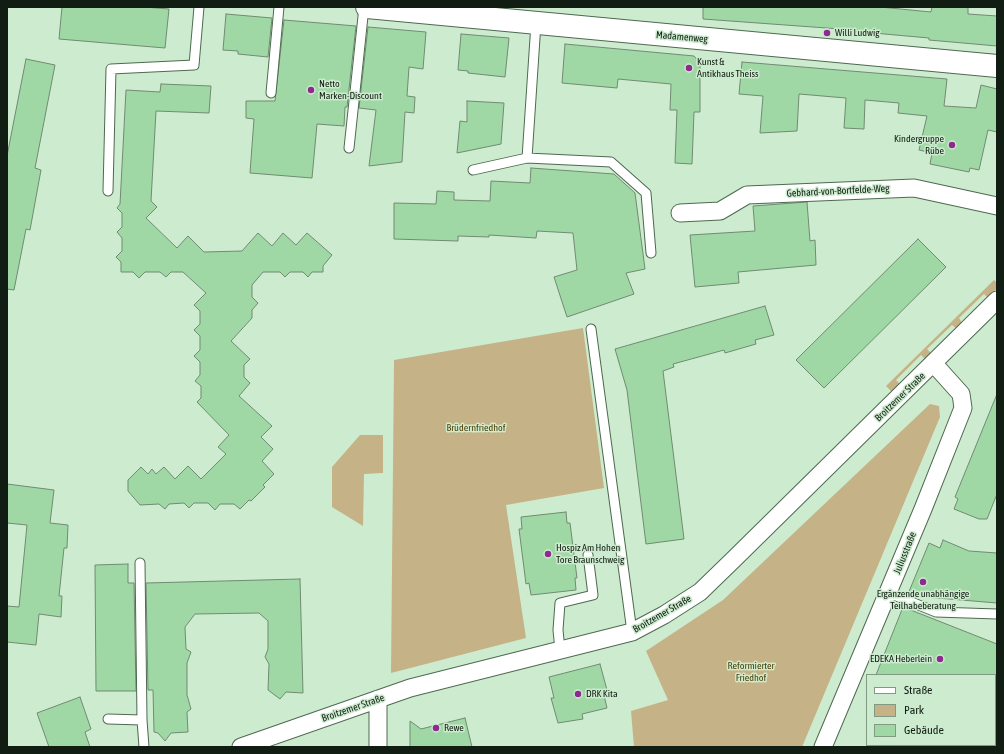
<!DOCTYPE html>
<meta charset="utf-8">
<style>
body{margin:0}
#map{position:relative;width:1004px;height:754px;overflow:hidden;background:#cdeccf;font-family:"Asap Condensed",sans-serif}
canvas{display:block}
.frame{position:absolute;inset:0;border:8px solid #111c12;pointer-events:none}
.legend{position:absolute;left:866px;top:674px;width:130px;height:72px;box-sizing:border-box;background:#cdeccf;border:1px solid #829983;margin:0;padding:5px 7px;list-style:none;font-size:12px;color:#111c12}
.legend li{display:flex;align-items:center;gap:8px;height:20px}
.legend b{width:20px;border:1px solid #829983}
</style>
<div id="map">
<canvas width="1004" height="754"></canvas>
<div class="frame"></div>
<ul class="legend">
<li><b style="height:5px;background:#fff"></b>Straße</li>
<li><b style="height:11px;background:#c5b286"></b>Park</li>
<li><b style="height:11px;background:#a0d8a5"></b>Gebäude</li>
</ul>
</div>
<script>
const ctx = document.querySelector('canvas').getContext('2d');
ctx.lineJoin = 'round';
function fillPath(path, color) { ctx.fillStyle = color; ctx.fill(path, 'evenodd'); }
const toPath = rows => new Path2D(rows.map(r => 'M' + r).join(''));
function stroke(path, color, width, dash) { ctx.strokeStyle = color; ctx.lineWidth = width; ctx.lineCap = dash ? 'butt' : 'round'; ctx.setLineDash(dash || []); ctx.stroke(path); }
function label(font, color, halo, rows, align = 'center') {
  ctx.font = font + ' "Asap Condensed",sans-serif'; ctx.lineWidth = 3; ctx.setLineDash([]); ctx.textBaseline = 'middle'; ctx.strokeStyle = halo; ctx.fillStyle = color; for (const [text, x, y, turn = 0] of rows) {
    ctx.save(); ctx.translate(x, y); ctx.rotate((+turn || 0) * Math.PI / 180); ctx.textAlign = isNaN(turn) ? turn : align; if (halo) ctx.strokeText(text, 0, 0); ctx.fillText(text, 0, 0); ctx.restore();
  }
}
const green = toPath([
 [994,280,997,283,997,288,988,298,984,294,959,318,962,323,957,329,952,325,927,349,931,353,925,359,921,355,896,380,900,384,892,392,886,386],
 [583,328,604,488,506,505,526,638,391,673,394,360],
 [930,404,939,406,940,417,802,747,634,747,631,711,668,700,646,651,723,600],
 [360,435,383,435,383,473,364,474,363,526,332,507,332,467]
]);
const building = toPath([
 [62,7,144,7,169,9,165,48,59,39,62,7],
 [703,7,880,7,931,12,932,7,968,7,968,14,997,16,997,46,929,40,929,38,840,30,840,29,703,19,703,7],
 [226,14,272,18,268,57,238,54,238,51,223,50,226,14],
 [284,20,356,26,347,107,345,107,344,126,317,124,312,178,250,173,254,119,246,118,246,101,275,101,284,20],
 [368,27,426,32,423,69,409,67,407,96,415,97,414,113,405,112,402,162,369,166,376,110,359,108,368,27],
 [461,34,509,38,505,77,468,73,468,71,458,70,461,34],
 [565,44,694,56,700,63,700,112,694,112,692,164,675,163,677,110,670,110,671,84,618,79,617,88,562,83,565,44],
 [26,59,55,65,35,168,41,170,30,230,26,229,14,290,7,289,7,156,26,59],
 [742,62,947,79,944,106,976,108,981,85,997,89,997,132,988,130,979,170,970,168,969,172,930,164,932,153,919,150,927,116,898,113,899,103,865,100,864,129,844,128,846,98,799,94,797,131,760,133,763,96,739,94,742,62],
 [161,84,211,86,209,113,156,111,151,201,157,207,146,218,177,248,188,236,204,252,242,251,258,233,272,246,283,233,296,245,307,233,332,255,323,266,323,272,312,272,308,277,303,272,290,272,285,277,280,272,263,272,252,285,252,297,258,303,252,310,252,318,231,341,250,359,244,365,244,377,250,383,239,396,272,426,261,437,273,449,262,461,274,474,263,485,265,487,251,501,249,500,240,509,234,504,220,504,215,510,208,503,194,503,189,508,184,503,169,504,165,509,159,504,140,505,128,491,128,480,141,467,148,474,152,469,156,474,164,467,175,479,188,466,201,479,226,454,218,447,229,435,197,402,201,398,201,386,195,381,200,375,200,362,194,356,200,350,200,336,194,330,200,324,200,311,194,305,206,293,183,272,171,272,166,277,160,272,145,272,139,278,133,272,121,272,121,262,116,257,122,251,122,238,117,232,122,227,122,213,117,208,120,204,126,90,160,92,161,84],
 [467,101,504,103,501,144,457,153,460,121,467,122,467,101],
 [531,168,614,174,635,193,645,269,626,273,634,294,567,317,554,277,577,270,573,233,537,231,536,238,489,235,489,237,458,236,458,241,394,239,394,203,436,204,437,191,454,192,454,200,490,201,491,181,530,183,531,168],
 [807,202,810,241,815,240,816,265,738,272,739,283,695,287,690,235,755,231,753,206,807,202],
 [918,239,946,267,824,388,796,360,918,239],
 [765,306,774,335,755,340,756,344,725,353,724,350,673,364,674,367,663,371,684,539,646,544,627,390,615,349,765,306],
 [997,394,997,494,987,519,979,519,954,509,958,499,955,497,997,394],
 [7,484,54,490,50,523,68,525,67,548,64,548,59,596,62,596,61,617,39,614,36,645,7,642,7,606,19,607,27,525,7,523,7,484],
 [566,512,567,523,570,523,577,578,575,578,576,590,531,595,529,583,526,584,519,529,522,529,521,517,566,512],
 [943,540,969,551,997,553,997,603,913,596,908,594,929,543,940,548,943,540],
 [128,564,128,583,134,583,136,691,96,691,95,565,128,564],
 [300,579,303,693,286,692,280,699,268,690,269,664,265,657,268,649,268,621,259,613,195,614,185,627,186,649,191,652,187,663,187,695,191,709,187,712,188,732,171,733,165,741,158,733,154,732,153,690,148,690,146,583,300,579],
 [903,607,997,644,997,675,876,675,903,607],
 [600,664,607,690,603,691,607,708,582,714,583,719,558,723,551,698,554,698,549,677,600,664],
 [80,697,91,729,85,732,90,747,49,747,37,713,80,697],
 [465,718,472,747,410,747,410,721,421,729,465,718]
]);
const lane = toPath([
 [536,23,527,158,611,162,646,193,651,253],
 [271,93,279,7],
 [349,148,364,7],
 [473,170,527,158],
 [108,191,111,69,194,65,199,7],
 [591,329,632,632],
 [140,563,142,720,144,747],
 [889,593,936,612,997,614],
 [560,650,558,630,560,603,593,595,588,555],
 [108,719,142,720]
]);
const street = toPath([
 [680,213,720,211,747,195,914,188,997,206],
 [378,699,378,747],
 [241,747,410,688,632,632,664,615,700,592,733,560,997,300],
 [823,747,923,509,963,408,961,394,934,364]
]);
const secondary = toPath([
 [367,7,997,66]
]);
const markers = [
 [827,33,4,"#8e2990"],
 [689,68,4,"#8e2990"],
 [311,90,4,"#8e2990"],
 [952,145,4,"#8e2990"],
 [548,554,4,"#8e2990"],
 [923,582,4,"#8e2990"],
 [940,659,4,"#8e2990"],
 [578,694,4,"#8e2990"],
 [436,728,4,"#8e2990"]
];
const poiNames = [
 ["Willi Ludwig",835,33],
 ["Kunst &",697,62],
 ["Antikhaus Theiss",697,74],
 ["Netto",319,84],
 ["Marken-Discount",319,96],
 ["Kindergruppe",944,139,"right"],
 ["Rübe",944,151,"right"],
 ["Hospiz Am Hohen",556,548],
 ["Tore Braunschweig",556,560],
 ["Ergänzende unabhängige",923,594,"center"],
 ["Teilhabeberatung",923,606,"center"],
 ["EDEKA Heberlein",932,659,"right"],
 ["DRK Kita",586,694],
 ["Rewe",444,728]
];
const streetNames = [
 ["Madamenweg",682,37,5],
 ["Gebhard-von-Bortfelde-Weg",838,191,-3],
 ["Broitzemer Straße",900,397,-44],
 ["Juliusstraße",905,553,-68],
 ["Broitzemer Straße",662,614,-30],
 ["Broitzemer Straße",353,708,-19]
];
const parkNames = [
 ["Brüdernfriedhof",476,428],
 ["Reformierter",751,666],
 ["Friedhof",751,678]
];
fillPath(green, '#c5b286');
fillPath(building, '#a0d8a5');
stroke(building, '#6f8b71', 1);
stroke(lane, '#4e6950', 11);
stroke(street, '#4e6950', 19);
stroke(secondary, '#4e6950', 24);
stroke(lane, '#fff', 9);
stroke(street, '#fff', 17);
stroke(secondary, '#fff', 22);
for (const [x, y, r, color] of markers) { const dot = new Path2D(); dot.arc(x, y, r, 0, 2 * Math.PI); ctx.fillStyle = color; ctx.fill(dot); stroke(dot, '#cdeccf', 1.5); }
label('10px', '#111c12', '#cdeccf', poiNames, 'left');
label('10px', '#111c12', '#cdeccf', streetNames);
label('10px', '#513e07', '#cdeccf', parkNames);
</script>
